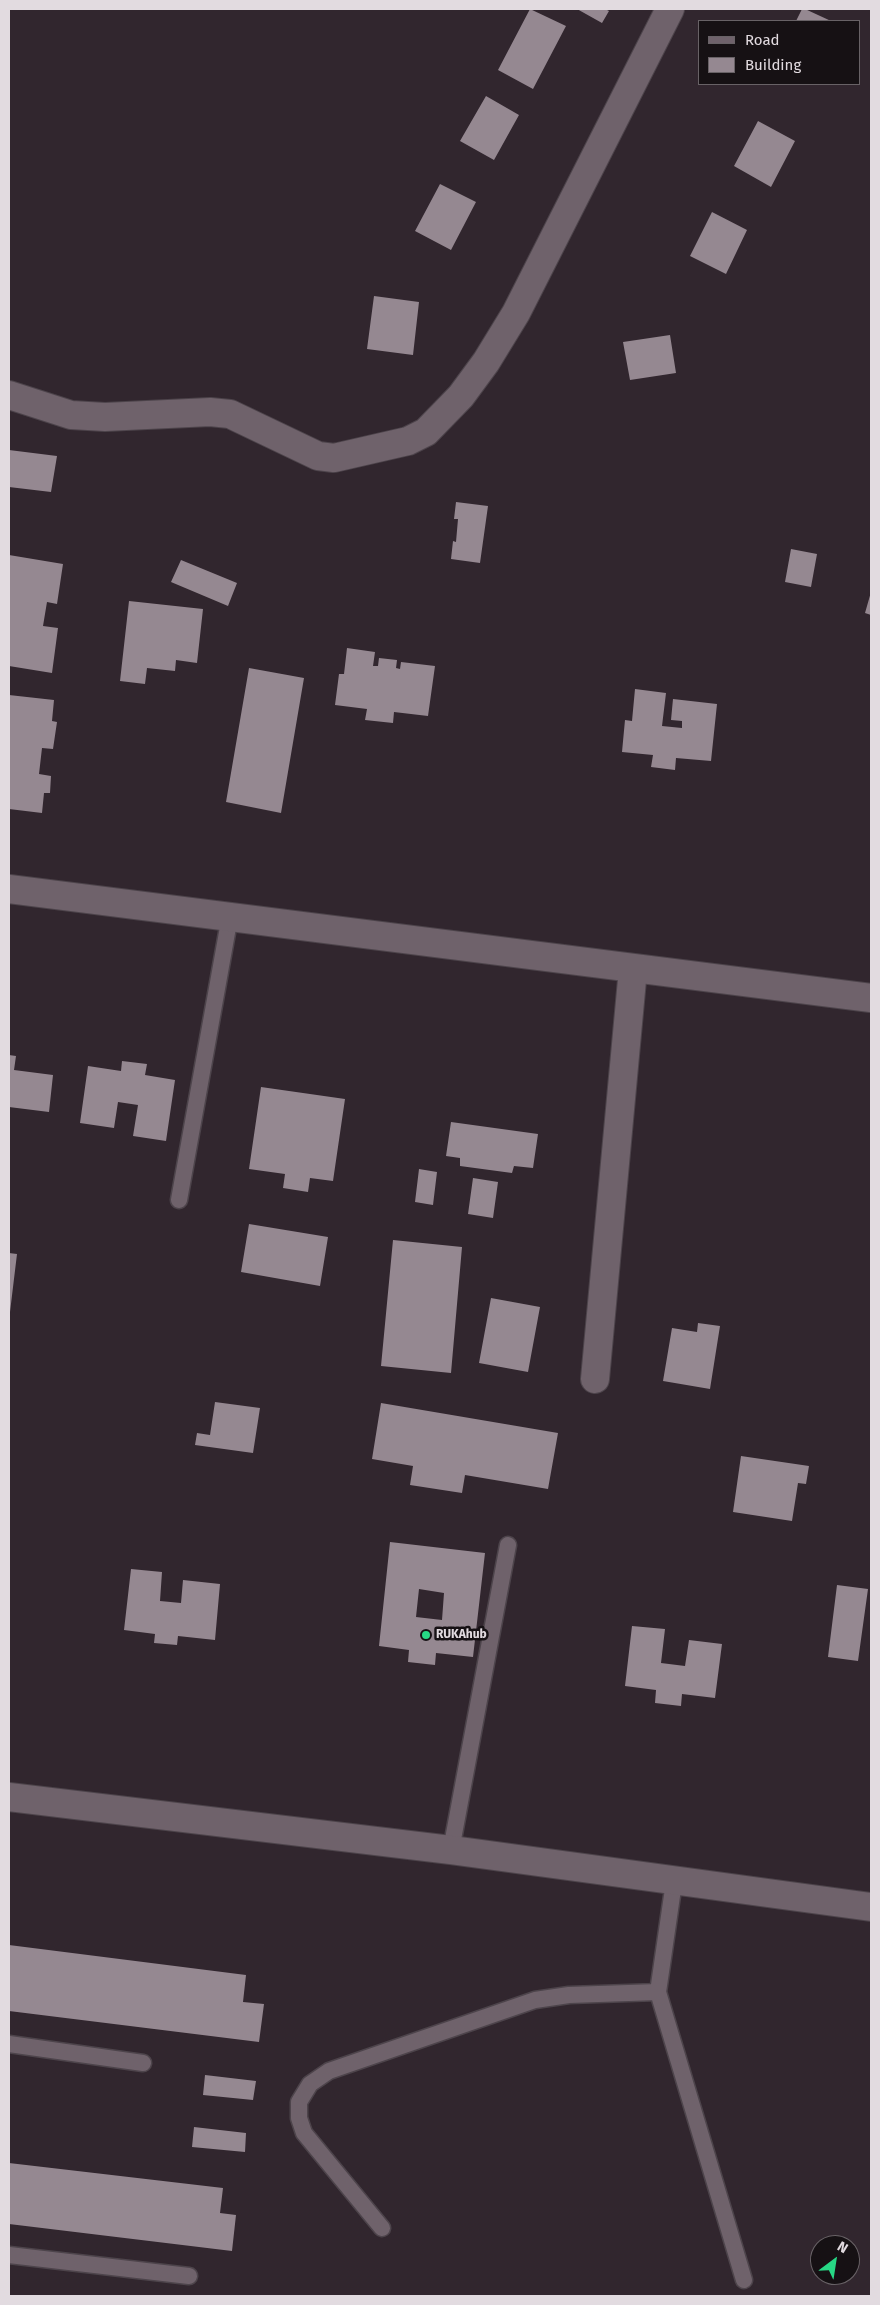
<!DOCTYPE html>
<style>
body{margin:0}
#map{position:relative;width:880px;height:2305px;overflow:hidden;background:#31262e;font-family:"Fira Sans",sans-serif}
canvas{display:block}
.frame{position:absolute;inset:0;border:10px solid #e2dbe0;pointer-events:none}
.legend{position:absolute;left:698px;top:20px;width:162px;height:65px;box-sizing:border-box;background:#161114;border:1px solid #686266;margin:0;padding:6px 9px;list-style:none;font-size:15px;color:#e2dbe0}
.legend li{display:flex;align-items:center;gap:10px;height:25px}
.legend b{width:25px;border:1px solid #686266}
.north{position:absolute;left:810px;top:2235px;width:50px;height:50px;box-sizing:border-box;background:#161114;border:1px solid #686266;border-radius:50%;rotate:31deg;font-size:14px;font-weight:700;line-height:20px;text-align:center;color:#e2dbe0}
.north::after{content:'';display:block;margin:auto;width:18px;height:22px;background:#27d885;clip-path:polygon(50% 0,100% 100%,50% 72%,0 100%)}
</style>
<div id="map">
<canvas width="880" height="2305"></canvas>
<div class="frame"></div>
<ul class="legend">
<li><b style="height:6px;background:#6f626b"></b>Road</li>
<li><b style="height:14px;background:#958891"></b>Building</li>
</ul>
<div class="north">N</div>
</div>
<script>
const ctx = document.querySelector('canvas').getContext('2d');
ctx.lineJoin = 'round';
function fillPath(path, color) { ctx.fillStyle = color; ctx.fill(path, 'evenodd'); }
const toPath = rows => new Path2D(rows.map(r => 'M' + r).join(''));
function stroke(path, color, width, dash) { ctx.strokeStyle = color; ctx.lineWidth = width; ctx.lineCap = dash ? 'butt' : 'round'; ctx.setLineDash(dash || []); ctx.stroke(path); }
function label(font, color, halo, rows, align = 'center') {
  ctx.font = font + ' "Fira Sans",sans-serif'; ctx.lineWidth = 5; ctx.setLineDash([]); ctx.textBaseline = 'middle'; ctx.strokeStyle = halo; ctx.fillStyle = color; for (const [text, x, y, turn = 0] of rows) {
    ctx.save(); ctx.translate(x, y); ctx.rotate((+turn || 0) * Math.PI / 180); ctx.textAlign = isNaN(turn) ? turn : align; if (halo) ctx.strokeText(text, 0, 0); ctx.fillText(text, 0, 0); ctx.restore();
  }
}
const building = toPath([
 [530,9,566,26,533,89,498,70],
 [577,9,605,9,609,11,602,23],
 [802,9,805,9,831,21,796,21],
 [486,96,519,115,494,160,460,141],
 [758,121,795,141,771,187,734,166],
 [440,184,476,202,451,250,415,231],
 [712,212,747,230,726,274,690,256],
 [374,296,419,302,413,355,367,349],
 [670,335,676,373,630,380,623,342],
 [9,450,57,456,51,492,9,487],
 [456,502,488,506,480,563,451,559,453,541,456,542,458,519,454,519],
 [791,549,817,554,811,587,785,582],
 [9,555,63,564,57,604,47,602,43,626,58,628,52,673,9,666],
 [181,560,237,583,228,606,171,582],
 [871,592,871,615,865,613],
 [129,601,203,609,197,663,176,660,175,671,147,668,145,684,120,681],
 [347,648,375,652,373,666,378,666,379,658,397,660,396,668,400,669,401,662,435,666,428,716,394,712,393,723,365,720,367,709,335,705,339,674,344,674],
 [249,668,304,678,281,813,226,802],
 [635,689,666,693,662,726,682,728,682,721,671,720,673,699,717,704,711,761,676,758,675,770,651,767,653,755,622,752,625,720,632,721],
 [9,695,54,700,52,721,57,722,53,749,42,748,39,774,51,776,50,793,44,793,42,813,9,809],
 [9,1055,16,1056,14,1070,53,1075,49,1112,9,1107],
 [122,1061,147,1064,145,1075,175,1080,166,1141,133,1136,138,1105,118,1102,114,1128,80,1123,88,1066,121,1071],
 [261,1087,345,1099,333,1181,310,1178,308,1192,283,1188,285,1174,249,1169],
 [451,1122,538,1134,533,1168,514,1166,512,1173,460,1166,460,1158,446,1156],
 [419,1169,437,1172,433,1205,415,1202],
 [473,1178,498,1182,493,1218,468,1214],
 [249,1224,328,1237,320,1286,241,1272],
 [393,1240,462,1247,451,1373,381,1366],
 [9,1253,17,1254,10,1312,9,1312],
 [491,1298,540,1307,528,1372,479,1363],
 [698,1323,720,1326,710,1389,663,1381,672,1328,697,1332],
 [215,1402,260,1408,253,1453,195,1445,197,1433,210,1435],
 [381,1403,558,1433,548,1489,465,1475,462,1493,410,1485,413,1466,372,1459],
 [741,1456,809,1466,806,1484,798,1483,792,1521,733,1512],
 [390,1542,485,1553,473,1657,436,1653,435,1665,408,1662,409,1650,379,1646],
 [419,1589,444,1593,442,1620,416,1617],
 [131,1569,162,1572,160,1601,181,1603,183,1580,220,1584,215,1640,178,1636,177,1645,154,1643,155,1634,124,1630],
 [837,1585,868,1589,858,1661,828,1657],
 [632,1626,665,1629,661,1663,685,1666,689,1640,722,1644,715,1698,682,1694,681,1706,655,1703,656,1690,625,1686],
 [9,1945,246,1975,243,2002,264,2004,259,2042,9,2011],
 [205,2075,256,2081,253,2100,203,2095],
 [194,2127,246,2133,245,2152,192,2147],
 [9,2163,223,2188,220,2213,236,2215,232,2251,9,2224]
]);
const service = toPath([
 [179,1200,230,916],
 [451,1850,508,1545],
 [674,1882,658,1992,744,2280],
 [9,2044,143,2063],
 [382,2228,304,2133,299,2118,299,2102,310,2084,329,2071,535,2000,569,1995,658,1992],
 [9,2255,189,2276]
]);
const minor = toPath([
 [9,395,71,415,105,417,210,412,230,414,318,456,334,458,408,441,426,432,461,396,486,362,516,313,670,9],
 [9,889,871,998],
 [595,1379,633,969],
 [9,1797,451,1850,871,1907]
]);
const markers = [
 [426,1635,5,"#27d885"]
];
const poiNames = [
 ["RUKAhub",436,1635]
];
fillPath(building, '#958891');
stroke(service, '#4d444b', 19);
stroke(minor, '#4d444b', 30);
stroke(service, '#6f626b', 16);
stroke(minor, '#6f626b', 28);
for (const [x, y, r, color] of markers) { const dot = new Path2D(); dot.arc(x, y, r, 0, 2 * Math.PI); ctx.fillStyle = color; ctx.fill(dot); stroke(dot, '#161114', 2); }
label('bold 12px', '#e2dbe0', '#161114', poiNames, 'left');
</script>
